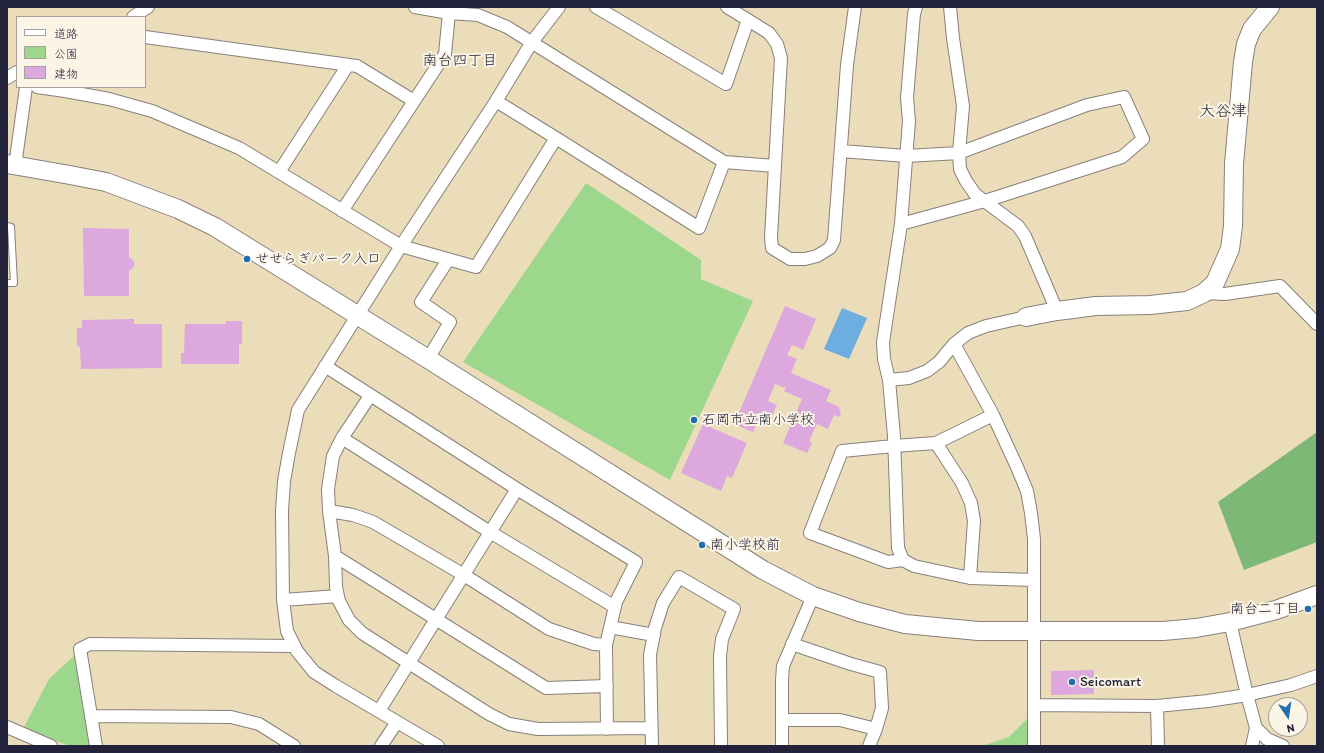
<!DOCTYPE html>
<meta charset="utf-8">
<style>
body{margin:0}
#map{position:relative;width:1324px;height:753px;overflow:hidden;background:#ecddba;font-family:Itim,"Klee One",sans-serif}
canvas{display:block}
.frame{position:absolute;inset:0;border:8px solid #22223b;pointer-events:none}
.legend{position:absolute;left:16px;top:16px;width:130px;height:72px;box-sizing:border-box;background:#fcf5e5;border:1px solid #a5a1a1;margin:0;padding:5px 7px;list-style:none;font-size:12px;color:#22223b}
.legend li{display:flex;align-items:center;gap:8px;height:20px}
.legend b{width:20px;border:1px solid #a5a1a1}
.north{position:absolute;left:1268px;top:697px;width:40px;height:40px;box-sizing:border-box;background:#fcf5e5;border:1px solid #a5a1a1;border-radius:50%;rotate:167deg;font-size:11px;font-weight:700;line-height:16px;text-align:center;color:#22223b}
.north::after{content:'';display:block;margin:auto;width:14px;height:18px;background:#1f6fb2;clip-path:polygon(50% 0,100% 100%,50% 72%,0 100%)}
</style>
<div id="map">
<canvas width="1324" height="753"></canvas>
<div class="frame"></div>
<ul class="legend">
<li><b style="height:5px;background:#fff"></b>道路</li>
<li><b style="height:11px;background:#9cd78b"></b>公園</li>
<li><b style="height:11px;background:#dca8dd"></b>建物</li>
</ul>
<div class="north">N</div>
</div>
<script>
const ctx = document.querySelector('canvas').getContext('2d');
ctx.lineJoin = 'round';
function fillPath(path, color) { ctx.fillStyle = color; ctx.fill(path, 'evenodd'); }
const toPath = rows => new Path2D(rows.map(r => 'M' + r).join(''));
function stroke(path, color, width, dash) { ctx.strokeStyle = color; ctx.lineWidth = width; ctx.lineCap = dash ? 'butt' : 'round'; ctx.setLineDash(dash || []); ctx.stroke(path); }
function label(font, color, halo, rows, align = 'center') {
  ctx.font = font + ' Itim,"Klee One",sans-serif'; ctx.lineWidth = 4; ctx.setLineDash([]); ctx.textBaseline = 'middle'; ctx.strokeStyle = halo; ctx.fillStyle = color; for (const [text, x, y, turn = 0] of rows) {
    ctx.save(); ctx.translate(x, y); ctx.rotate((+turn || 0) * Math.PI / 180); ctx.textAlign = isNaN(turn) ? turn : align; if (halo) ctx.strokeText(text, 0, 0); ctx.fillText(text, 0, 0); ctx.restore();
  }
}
const green = toPath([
 [586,183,701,260,701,279,753,301,670,480,463,362],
 [77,653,91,746,70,746,23,729,49,679],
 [1030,716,1030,746,982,746,1009,737]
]);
const forest = toPath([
 [1317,432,1317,542,1244,570,1218,502]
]);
const water = toPath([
 [842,308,867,318,849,359,824,349]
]);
const building = toPath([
 [83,228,129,229,129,258,132,259,135,264,132,269,129,270,129,296,84,296],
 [785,306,816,319,803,350,792,345,787,355,797,359,791,373,831,390,826,401,839,407,841,414,839,417,834,415,828,429,817,424,809,441,812,443,807,453,783,443,802,399,784,391,786,387,785,386,784,388,775,384,768,401,777,405,770,420,760,416,753,432,734,424],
 [134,319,134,324,162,324,162,368,81,369,80,346,77,347,77,328,82,328,82,320],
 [226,321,242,321,242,344,239,344,239,364,181,364,181,353,184,353,185,324,226,324],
 [703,424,747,443,732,478,727,476,721,491,681,473],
 [1094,670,1094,694,1051,695,1051,671]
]);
const lane = toPath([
 [7,226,11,227,14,283,7,283]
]);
const street = toPath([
 [415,7,449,13,478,15,507,27,724,162,775,166],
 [596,7,726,84,748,20],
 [727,7,769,33,777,44,781,58,771,237,772,248,790,259,805,259,817,256,830,248,834,240,847,65,855,7],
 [950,7,953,38,963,106,959,153,960,169,966,181,975,194,1018,226,1025,236,1057,311],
 [133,17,148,7],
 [145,37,357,66,414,101],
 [7,78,17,72],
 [37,87,65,91,109,99,152,111,239,148,401,246,476,267,556,138,699,228,724,162],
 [496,101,556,138],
 [841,151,906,156,959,153,1087,105,1124,97,1143,139,1122,157,985,201,901,224],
 [15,166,26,87],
 [279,172,348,65],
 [342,211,445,54,449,13],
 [1204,293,1225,294,1280,286,1317,324],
 [954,344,993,415,1017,467,1027,491,1031,513,1034,539,1034,746],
 [428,359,450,322,421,302,448,260],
 [325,366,517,489,636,562,616,602,606,645,607,729],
 [889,380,909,378,927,371,939,362,954,344,968,333,986,326,1026,317],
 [370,396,342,438,333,456,328,489,329,511,335,556,336,587,339,601,349,620,362,633,489,714,509,724,538,729,651,728],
 [993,415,936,443,894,446,842,451,810,533,888,562,903,560,914,566,970,578,1034,580],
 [342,438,490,532,615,607],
 [936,443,962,483,971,503,974,521,970,578],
 [329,511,353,515,373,522,464,575,549,629,594,644,606,645],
 [335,556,546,688,607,686],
 [903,560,898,548,894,436,889,380,884,359,883,342,901,224,909,121,907,98,914,14,916,7],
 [283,600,338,596],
 [1230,622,1247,695,1256,728,1267,739,1283,746],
 [610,627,654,635],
 [792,644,851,664,880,672,882,708,876,729,869,746],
 [1034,705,1157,706,1208,701,1247,695,1291,685,1317,676],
 [1157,706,1158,746],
 [379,711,517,489],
 [91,716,231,717,259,724,294,746],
 [782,720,840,720,876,729],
 [7,727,51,746],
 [96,746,80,649,90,644,294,646],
 [381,746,397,722],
 [438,746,336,686,314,672,297,651,287,631,283,600,282,511,284,481,289,453,298,410,401,246,496,101,532,42,559,7],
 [652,746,650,655,655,628,663,603,679,577,734,609,722,639,720,656,721,746],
 [782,746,782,680,783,666,813,596],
 [1252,746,1256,728]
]);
const secondary = toPath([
 [7,164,70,175,106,182,178,209,215,227,428,359,763,570,813,596,859,612,905,624,978,631,1163,631,1196,628,1230,622,1276,610,1317,595],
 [1026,317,1057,311,1096,306,1150,305,1187,301,1204,293,1215,283,1230,249,1233,226,1234,164,1243,62,1246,44,1252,29,1270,7]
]);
const markers = [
 [247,259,4,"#1f6fb2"],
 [694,420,4,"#1f6fb2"],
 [702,545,4,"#1f6fb2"],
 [1308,609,4,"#1f6fb2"],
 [1072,682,4,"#1f6fb2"]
];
const poiNames = [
 ["せせらぎパーク入口",255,259],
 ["石岡市立南小学校",702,420],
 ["南小学校前",710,545],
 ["南台二丁目",1300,609,"right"],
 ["Seicomart",1080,682]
];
const neighbourhoodNames = [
 ["南台四丁目",460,61]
];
const quarterNames = [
 ["大谷津",1223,112]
];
fillPath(green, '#9cd78b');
fillPath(forest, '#7db877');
fillPath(water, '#6dade0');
fillPath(building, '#dca8dd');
stroke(lane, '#87807a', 8);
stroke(street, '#87807a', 14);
stroke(secondary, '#87807a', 20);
stroke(lane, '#fff', 6);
stroke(street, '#fff', 12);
stroke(secondary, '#fff', 18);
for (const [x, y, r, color] of markers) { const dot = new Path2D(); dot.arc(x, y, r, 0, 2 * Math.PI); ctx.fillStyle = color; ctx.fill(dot); stroke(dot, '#fcf5e5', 1.5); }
label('14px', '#22223b', '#fcf5e5', poiNames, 'left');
label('15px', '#22223b', '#fcf5e5', neighbourhoodNames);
label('16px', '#22223b', '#fcf5e5', quarterNames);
</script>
